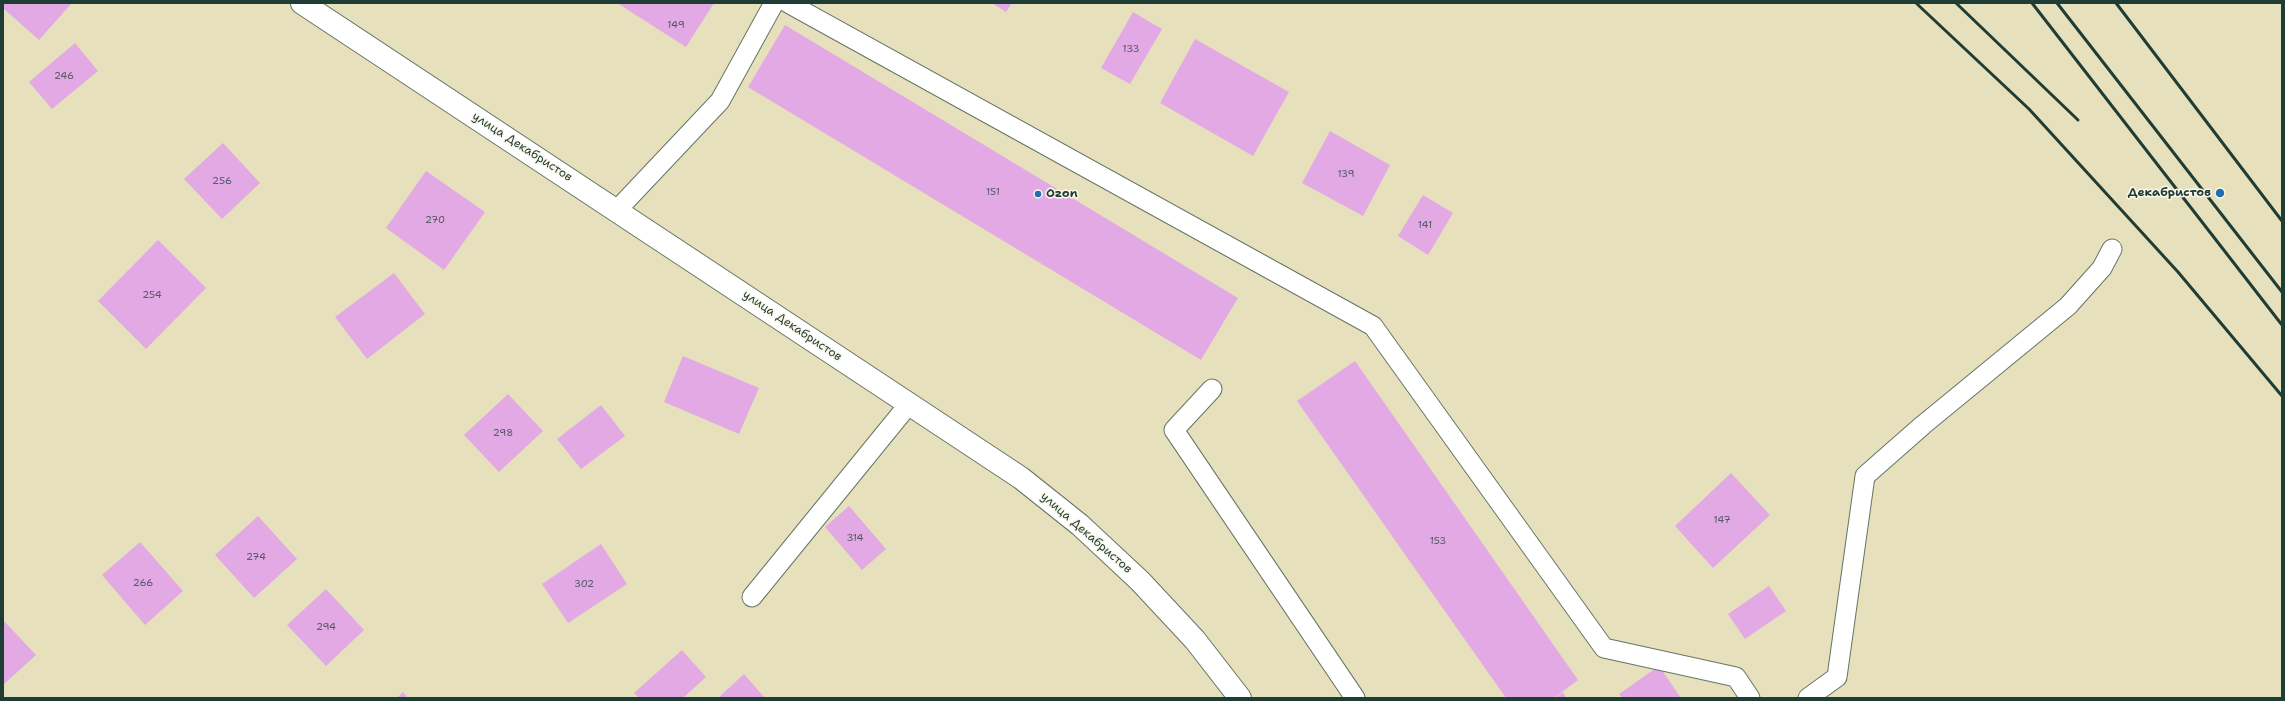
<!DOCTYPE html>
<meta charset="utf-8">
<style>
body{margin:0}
#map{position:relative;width:2285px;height:701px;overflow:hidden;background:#e7e0bd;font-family:"Shantell Sans",sans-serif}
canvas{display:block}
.frame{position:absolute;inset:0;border:4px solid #1f3d34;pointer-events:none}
</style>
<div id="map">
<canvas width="2285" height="701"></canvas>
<div class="frame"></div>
</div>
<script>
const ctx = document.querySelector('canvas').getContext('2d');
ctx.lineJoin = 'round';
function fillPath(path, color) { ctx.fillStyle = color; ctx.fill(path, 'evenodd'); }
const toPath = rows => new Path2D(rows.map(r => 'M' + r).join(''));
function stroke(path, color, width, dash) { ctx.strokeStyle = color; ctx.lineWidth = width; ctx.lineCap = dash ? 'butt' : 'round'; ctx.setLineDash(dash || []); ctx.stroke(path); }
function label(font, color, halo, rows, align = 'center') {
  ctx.font = font + ' "Shantell Sans",sans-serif'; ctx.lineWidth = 3; ctx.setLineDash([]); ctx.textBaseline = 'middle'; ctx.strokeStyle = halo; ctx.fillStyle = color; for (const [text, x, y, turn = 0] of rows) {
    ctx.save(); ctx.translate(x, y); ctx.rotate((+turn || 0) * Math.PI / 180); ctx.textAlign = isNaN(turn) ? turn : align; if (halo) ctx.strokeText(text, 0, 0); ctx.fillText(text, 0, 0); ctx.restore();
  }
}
const building = toPath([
 [3,3,72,3,39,40,3,8],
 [617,3,714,3,686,47],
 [992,3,1012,3,1006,12],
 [1133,12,1162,29,1130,84,1101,68],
 [785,25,1238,298,1201,360,748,87],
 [1195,39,1289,92,1253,156,1160,103],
 [75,43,98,71,52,109,29,82],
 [1330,131,1390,165,1363,216,1302,183],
 [223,143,260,183,222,219,184,179],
 [426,171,485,212,444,270,386,228],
 [1423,195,1453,213,1428,255,1398,236],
 [158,240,206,288,146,349,98,301],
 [394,273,425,314,367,359,335,317],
 [683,356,759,388,739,434,664,402],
 [1355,361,1578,680,1554,698,1506,698,1297,401],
 [508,394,543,431,499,472,464,435],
 [601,405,625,436,581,469,557,439],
 [1731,473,1770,515,1713,568,1675,526],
 [849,506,886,549,862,570,825,527],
 [258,516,297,559,254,598,215,555],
 [140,542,183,591,145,625,102,575],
 [601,544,627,584,568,623,542,584],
 [1769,586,1786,611,1745,639,1728,614],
 [326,589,364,630,326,666,287,625],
 [3,620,36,655,3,685],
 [682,650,706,677,683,698,639,698,634,693],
 [1659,666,1681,698,1622,698,1619,694],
 [744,674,765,698,718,698],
 [403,692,408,698,397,698],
 [1563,692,1566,698,1555,698]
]);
const service = toPath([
 [788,3,1373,326,1604,648,1736,677,1750,698],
 [617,210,720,101,774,3],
 [1212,389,1174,430,1355,698],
 [752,597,909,404],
 [1808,698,1837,677,1865,476,1923,425,2068,306,2102,268,2112,249]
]);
const primary = toPath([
 [302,3,1021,478,1080,525,1140,581,1195,640,1240,698]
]);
const rail = toPath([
 [1916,3,2029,109,2178,272,2282,396],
 [1956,3,2078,120],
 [2032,3,2282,325],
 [2057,3,2282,292],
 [2116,3,2282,221]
]);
const markers = [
 [2220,193,5,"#1f6fb2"],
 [1038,194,4,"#1f6fb2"]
];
const numberNames = [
 ["149",676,25],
 ["133",1131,49],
 ["246",64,76],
 ["139",1346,174],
 ["256",222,181],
 ["151",993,192],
 ["270",435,220],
 ["141",1425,225],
 ["254",152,295],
 ["298",503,433],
 ["147",1722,520],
 ["314",855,538],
 ["153",1438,541],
 ["274",256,557],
 ["266",143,583],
 ["302",584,584],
 ["294",326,627]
];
const streetNames = [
 ["улица Декабристов",522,147,33],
 ["улица Декабристов",792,326,34],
 ["улица Декабристов",1086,533,41]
];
const poiNames = [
 ["Декабристов",2211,193],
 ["Ozon",1046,194,"left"]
];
fillPath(building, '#e3a9e5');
stroke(service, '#657664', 21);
stroke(primary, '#657664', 24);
stroke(service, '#fff', 19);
stroke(primary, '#fff', 22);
stroke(rail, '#1f3d34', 3);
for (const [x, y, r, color] of markers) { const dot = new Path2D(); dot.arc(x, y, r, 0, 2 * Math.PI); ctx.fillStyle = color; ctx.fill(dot); stroke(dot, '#fbf7ec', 1.5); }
label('10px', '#505860', null, numberNames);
label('12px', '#1f3d34', '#fbf7ec', streetNames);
label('bold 12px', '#1f3d34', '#fbf7ec', poiNames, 'right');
</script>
